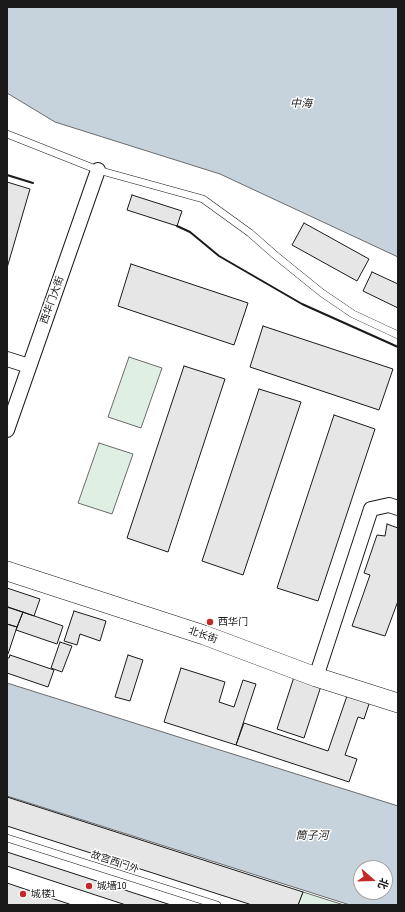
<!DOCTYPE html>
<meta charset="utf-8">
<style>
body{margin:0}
#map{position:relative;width:405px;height:912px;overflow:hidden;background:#fff;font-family:"Asap Condensed","Noto Sans SC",sans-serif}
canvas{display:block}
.frame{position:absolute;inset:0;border:8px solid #1a1a1a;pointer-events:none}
.north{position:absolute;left:353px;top:860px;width:40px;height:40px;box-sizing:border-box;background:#fff;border:1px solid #a3a3a3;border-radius:50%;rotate:110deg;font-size:11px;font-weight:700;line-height:16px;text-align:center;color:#1a1a1a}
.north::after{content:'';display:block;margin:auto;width:14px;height:18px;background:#c62828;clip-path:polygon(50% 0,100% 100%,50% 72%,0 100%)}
</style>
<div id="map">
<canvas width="405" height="912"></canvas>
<div class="frame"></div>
<div class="north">北</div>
</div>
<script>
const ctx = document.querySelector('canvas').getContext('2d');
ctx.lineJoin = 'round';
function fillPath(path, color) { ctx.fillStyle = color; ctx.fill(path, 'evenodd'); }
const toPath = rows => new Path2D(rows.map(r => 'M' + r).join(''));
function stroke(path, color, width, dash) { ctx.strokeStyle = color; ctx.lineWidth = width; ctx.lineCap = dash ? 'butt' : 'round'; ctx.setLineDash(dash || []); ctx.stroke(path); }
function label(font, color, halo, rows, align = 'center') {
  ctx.font = font + ' "Asap Condensed","Noto Sans SC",sans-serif'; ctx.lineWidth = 3; ctx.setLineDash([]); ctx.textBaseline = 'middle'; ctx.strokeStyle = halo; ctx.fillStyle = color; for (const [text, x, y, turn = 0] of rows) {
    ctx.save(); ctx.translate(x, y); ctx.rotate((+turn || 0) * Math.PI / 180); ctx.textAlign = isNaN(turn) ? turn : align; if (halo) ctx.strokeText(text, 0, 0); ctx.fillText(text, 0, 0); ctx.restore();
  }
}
const green = toPath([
 [129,357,162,368,141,428,108,417,129,357],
 [99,443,133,454,112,514,78,503,99,443],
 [303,892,344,905,298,905,303,892]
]);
const water = toPath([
 [7,7,398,7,398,257,220,174,55,122,7,93,7,7],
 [7,683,398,806,398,905,350,905,7,796,7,683],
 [361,868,385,868,385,892,361,892,361,868]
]);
const building = toPath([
 [7,182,30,189,7,268,7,182],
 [132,195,182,211,177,226,127,210,132,195],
 [304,223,369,259,357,281,292,245,304,223],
 [131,264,248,303,234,345,118,306,131,264],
 [372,272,398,284,398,308,363,291,372,272],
 [263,326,393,369,379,410,250,367,263,326],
 [184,366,225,379,168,552,127,538,184,366],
 [259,389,301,402,243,575,202,561,259,389],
 [334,415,375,429,318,601,277,588,334,415],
 [387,524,398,528,398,601,385,636,352,626,370,575,364,573,377,535,385,536,387,524],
 [7,588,40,599,34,616,7,607,7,588],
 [8,607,23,612,17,627,7,624,7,611,8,607],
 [74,611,106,621,100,641,80,634,77,645,64,641,74,611],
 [23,612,63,626,57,644,16,630,23,612],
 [7,624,17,627,8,654,7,654,7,624],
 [60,642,72,646,62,672,51,668,60,642],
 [10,655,54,670,48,687,7,673,7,658,9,658,10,655],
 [128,655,143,660,130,701,115,697,128,655],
 [181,668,225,682,219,702,234,707,243,680,256,684,236,745,164,722,181,668],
 [294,677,321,686,304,738,277,729,294,677],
 [348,693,370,701,364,719,358,717,345,755,357,759,349,782,236,745,244,723,328,751,348,693],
 [7,797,303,892,298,905,252,905,7,826,7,797],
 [7,852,171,905,126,905,7,866,7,852],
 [7,883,72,905,7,905,7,883]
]);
const lane = toPath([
 [7,134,98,170,203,199,250,233,275,255,322,293,353,314,398,335],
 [7,838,217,905]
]);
const street = toPath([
 [7,359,29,366],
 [7,430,98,170],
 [316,677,371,509,389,505,398,508]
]);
const secondary = toPath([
 [7,571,204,635,316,677,398,703]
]);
const wall = toPath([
 [7,175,33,183],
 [177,226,190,232,219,256,302,304,398,347]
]);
const markers = [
 [210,622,4,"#c62828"],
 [89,886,4,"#c62828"],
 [23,894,4,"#c62828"]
];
const streetNames = [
 ["西华门大街",52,300,-70],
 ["北长街",203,635,19],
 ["故宫西门外",115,862,18]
];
const poiNames = [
 ["西华门",218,622],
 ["城墙10",97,886],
 ["城楼1",31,894]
];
const waterNames = [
 ["中海",301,104],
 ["筒子河",312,836]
];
fillPath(green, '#e0efe3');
stroke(green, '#6a6a6a', 1);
fillPath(water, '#c6d2dc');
stroke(water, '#6a6a6a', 1);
fillPath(building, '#e6e6e6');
stroke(building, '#1a1a1a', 1);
stroke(lane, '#1a1a1a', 8);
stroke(street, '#1a1a1a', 16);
stroke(secondary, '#1a1a1a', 20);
stroke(lane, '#fff', 7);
stroke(street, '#fff', 14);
stroke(secondary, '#fff', 19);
stroke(wall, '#1a1a1a', 2);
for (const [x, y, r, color] of markers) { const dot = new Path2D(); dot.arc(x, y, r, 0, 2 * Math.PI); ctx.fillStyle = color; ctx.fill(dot); stroke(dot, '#fff', 1.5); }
label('10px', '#1a1a1a', '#fff', streetNames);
label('10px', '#1a1a1a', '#fff', poiNames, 'left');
label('italic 11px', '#1a1a1a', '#fff', waterNames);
</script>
